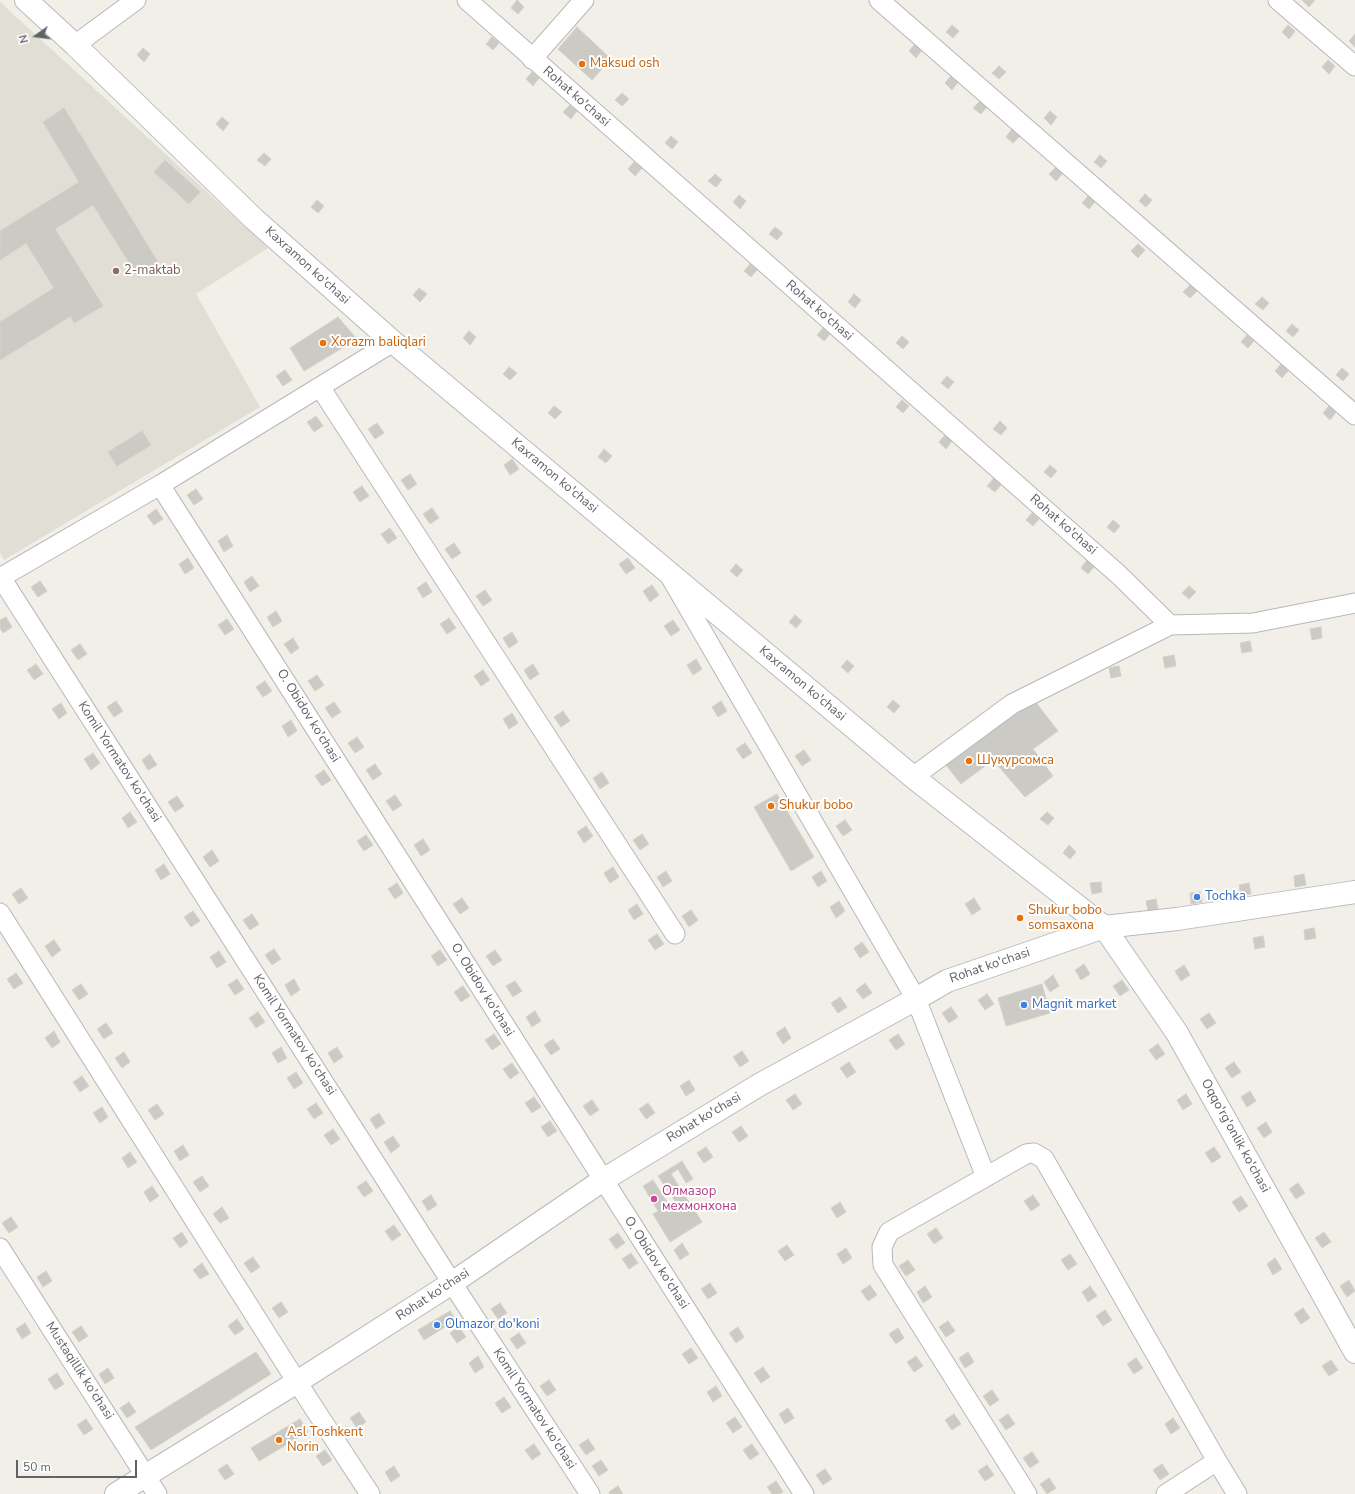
<!DOCTYPE html>
<meta charset="utf-8">
<style>
body{margin:0}
#map{position:relative;width:1355px;height:1494px;overflow:hidden;background:#f1efe8;font-family:"Nunito Sans",sans-serif}
canvas{display:block}
.north{position:absolute;left:16px;top:16px;width:40px;height:40px;-webkit-text-stroke:3px #fff;paint-order:stroke;rotate:256deg;font-size:11px;font-weight:700;line-height:16px;text-align:center;color:#5f6368}
.north::after{content:'';display:block;margin:auto;width:14px;height:18px;background:#5f6368;clip-path:polygon(50% 0,100% 100%,50% 72%,0 100%)}
.scale{position:absolute;left:16px;top:1460px;width:121px;height:18px;box-sizing:border-box;border:2px solid #5f6368;border-top:0;padding-left:5px;font-size:12px;line-height:14px;white-space:nowrap;color:#5f6368;-webkit-text-stroke:3px #fff;paint-order:stroke}
</style>
<div id="map">
<canvas width="1355" height="1494"></canvas>
<div class="north">N</div>
<div class="scale">50 m</div>
</div>
<script>
const ctx = document.querySelector('canvas').getContext('2d');
ctx.lineJoin = 'round';
function fillPath(path, color) { ctx.fillStyle = color; ctx.fill(path, 'evenodd'); }
const toPath = rows => new Path2D(rows.map(r => 'M' + r).join(''));
function stroke(path, color, width, dash) { ctx.strokeStyle = color; ctx.lineWidth = width; ctx.lineCap = dash ? 'butt' : 'round'; ctx.setLineDash(dash || []); ctx.stroke(path); }
function label(font, color, halo, rows, align = 'center') {
  ctx.font = font + ' "Nunito Sans",sans-serif'; ctx.lineWidth = 4; ctx.setLineDash([]); ctx.textBaseline = 'middle'; ctx.strokeStyle = halo; ctx.fillStyle = color; for (const [text, x, y, turn = 0] of rows) {
    ctx.save(); ctx.translate(x, y); ctx.rotate((+turn || 0) * Math.PI / 180); ctx.textAlign = isNaN(turn) ? turn : align; if (halo) ctx.strokeText(text, 0, 0); ctx.fillText(text, 0, 0); ctx.restore();
  }
}
const education = toPath([
 [0,2,268,248,196,294,260,407,4,560,0,553]
]);
const building = toPath([
 [517,0,524,7,518,14,511,8,517,0],
 [1302,0,1315,0,1309,7,1302,0],
 [952,25,959,31,953,38,946,32,952,25],
 [1288,25,1295,31,1289,39,1282,32,1288,25],
 [577,27,611,59,592,80,558,49,577,27],
 [1355,34,1355,47,1349,41,1355,34],
 [492,37,499,43,493,50,486,44,492,37],
 [915,44,922,50,916,58,909,51,915,44],
 [143,48,150,54,144,62,137,55,143,48],
 [1328,60,1335,66,1329,74,1322,67,1328,60],
 [999,66,1006,72,999,79,992,73,999,66],
 [532,72,539,78,533,86,526,79,532,72],
 [951,76,958,82,952,90,945,83,951,76],
 [622,93,629,99,622,106,615,100,622,93],
 [980,101,987,107,981,114,973,108,980,101],
 [570,105,577,111,571,119,563,112,570,105],
 [64,108,159,264,138,277,93,205,55,229,103,306,74,323,71,316,0,360,0,322,54,288,26,243,0,260,0,231,79,182,43,122,64,108],
 [1050,111,1057,117,1051,125,1044,118,1050,111],
 [222,117,229,123,223,131,216,124,222,117],
 [1012,129,1020,136,1013,143,1006,137,1012,129],
 [671,136,678,142,672,149,665,143,671,136],
 [264,153,271,159,265,166,257,160,264,153],
 [1100,155,1107,161,1101,168,1094,162,1100,155],
 [165,160,200,192,189,204,154,172,165,160],
 [634,162,642,168,635,176,628,169,634,162],
 [1056,167,1063,173,1056,181,1049,174,1056,167],
 [715,174,722,180,716,187,708,181,715,174],
 [1145,194,1152,200,1146,207,1139,201,1145,194],
 [739,195,746,201,740,209,733,202,739,195],
 [1088,196,1095,202,1089,209,1082,203,1088,196],
 [317,200,324,206,318,213,311,207,317,200],
 [775,227,783,233,777,240,769,234,775,227],
 [1138,244,1145,250,1138,258,1131,251,1138,244],
 [750,264,757,270,751,277,744,271,750,264],
 [1190,285,1197,291,1190,298,1183,292,1190,285],
 [419,288,427,294,420,302,413,295,419,288],
 [854,294,861,300,855,308,848,302,854,294],
 [1262,297,1269,303,1263,310,1255,304,1262,297],
 [338,317,357,339,304,371,290,348,338,317],
 [1292,324,1299,330,1293,337,1286,331,1292,324],
 [823,328,830,334,824,341,817,335,823,328],
 [469,331,476,337,470,345,463,338,469,331],
 [1247,335,1254,341,1248,348,1241,342,1247,335],
 [902,336,909,342,903,349,896,343,902,336],
 [1281,364,1288,371,1282,378,1275,371,1281,364],
 [509,367,517,373,510,380,503,374,509,367],
 [1342,368,1349,374,1343,381,1336,375,1342,368],
 [285,370,292,380,283,386,276,376,285,370],
 [947,376,954,382,948,389,941,383,947,376],
 [902,400,909,406,903,413,896,407,902,400],
 [554,406,562,412,555,419,548,413,554,406],
 [1329,406,1336,412,1330,420,1323,413,1329,406],
 [316,416,323,426,314,432,307,422,316,416],
 [1000,421,1007,428,1001,435,993,429,1000,421],
 [377,423,384,433,375,439,368,429,377,423],
 [142,431,151,445,117,466,108,452,142,431],
 [945,435,952,441,946,449,939,442,945,435],
 [604,449,612,456,606,463,598,457,604,449],
 [512,459,519,469,510,475,504,465,512,459],
 [1050,465,1057,471,1051,478,1044,472,1050,465],
 [410,474,417,484,408,490,401,480,410,474],
 [994,478,1001,485,995,492,987,486,994,478],
 [362,486,369,496,360,502,353,492,362,486],
 [196,489,203,499,194,505,187,495,196,489],
 [432,508,439,518,430,524,423,514,432,508],
 [156,509,163,519,154,525,147,516,156,509],
 [1032,513,1039,519,1033,526,1026,520,1032,513],
 [1113,520,1120,526,1114,533,1107,527,1113,520],
 [390,528,397,538,388,544,381,534,390,528],
 [227,535,233,546,224,552,218,541,227,535],
 [454,543,461,553,452,559,445,549,454,543],
 [188,558,194,568,185,574,179,564,188,558],
 [628,558,635,568,626,574,619,564,628,558],
 [1087,560,1094,567,1088,574,1081,568,1087,560],
 [736,564,743,570,737,577,730,571,736,564],
 [252,576,259,586,250,592,244,582,252,576],
 [40,581,47,591,38,597,31,587,40,581],
 [426,582,432,592,423,598,417,588,426,582],
 [652,585,659,595,650,602,643,591,652,585],
 [1189,586,1196,592,1189,599,1182,593,1189,586],
 [485,590,492,600,483,606,476,596,485,590],
 [276,611,282,621,273,627,267,617,276,611],
 [795,615,802,621,796,628,789,622,795,615],
 [6,617,12,627,3,633,0,628,0,620,6,617],
 [449,618,456,628,447,634,440,624,449,618],
 [227,619,234,629,225,635,218,625,227,619],
 [673,620,680,630,671,636,664,626,673,620],
 [1321,627,1322,638,1312,640,1310,629,1321,627],
 [512,632,518,642,509,648,503,638,512,632],
 [293,638,299,648,291,654,284,644,293,638],
 [1250,641,1252,651,1242,653,1240,643,1250,641],
 [80,644,87,654,78,660,71,650,80,644],
 [1174,655,1176,666,1165,668,1163,657,1174,655],
 [696,659,702,669,693,675,687,665,696,659],
 [847,660,854,666,848,673,841,667,847,660],
 [36,664,43,674,34,680,27,670,36,664],
 [533,664,539,674,530,680,524,670,533,664],
 [1119,666,1121,676,1111,678,1109,668,1119,666],
 [483,670,490,680,481,686,474,676,483,670],
 [317,675,324,685,315,691,308,681,317,675],
 [265,681,272,691,263,697,256,687,265,681],
 [893,700,900,706,894,713,887,707,893,700],
 [1034,700,1058,731,1033,749,1053,776,1025,797,993,760,961,784,946,765,1034,700],
 [116,701,123,711,114,717,107,707,116,701],
 [721,701,727,711,718,717,712,707,721,701],
 [334,702,341,712,332,718,325,708,334,702],
 [61,703,67,713,59,719,52,709,61,703],
 [563,711,570,721,561,727,554,717,563,711],
 [512,713,518,723,509,729,503,719,512,713],
 [291,720,297,731,288,737,282,726,291,720],
 [357,737,364,747,355,753,348,743,357,737],
 [745,743,752,753,743,759,736,749,745,743],
 [804,750,811,760,802,766,795,756,804,750],
 [93,753,100,763,91,770,84,759,93,753],
 [150,754,157,765,148,770,142,760,150,754],
 [375,764,382,774,373,780,366,770,375,764],
 [324,770,331,780,322,786,315,776,324,770],
 [602,772,609,783,600,789,593,778,602,772],
 [777,794,814,857,791,871,754,807,777,794],
 [395,795,402,805,393,811,386,801,395,795],
 [177,796,184,806,175,812,168,802,177,796],
 [130,812,137,822,128,828,122,818,130,812],
 [1047,812,1054,818,1048,825,1040,819,1047,812],
 [845,820,852,830,843,836,836,826,845,820],
 [586,826,593,836,584,843,577,832,586,826],
 [642,834,649,844,640,850,633,840,642,834],
 [366,835,373,845,364,851,357,841,366,835],
 [423,839,430,850,421,856,414,845,423,839],
 [1069,845,1076,852,1070,859,1063,853,1069,845],
 [212,850,219,861,210,867,203,857,212,850],
 [164,864,170,874,161,880,155,870,164,864],
 [613,867,619,877,610,883,604,873,613,867],
 [666,871,672,881,663,887,657,877,666,871],
 [821,871,827,881,818,887,812,877,821,871],
 [1304,874,1306,885,1295,887,1294,876,1304,874],
 [1101,882,1102,892,1092,894,1090,883,1101,882],
 [397,883,403,893,395,899,388,889,397,883],
 [1249,883,1251,894,1241,896,1239,885,1249,883],
 [21,888,28,898,19,904,12,894,21,888],
 [1200,892,1202,902,1191,904,1190,893,1200,892],
 [462,898,469,908,460,914,453,904,462,898],
 [974,898,981,909,972,915,965,904,974,898],
 [1156,899,1158,909,1148,911,1146,901,1156,899],
 [839,901,845,911,836,918,830,907,839,901],
 [637,904,643,914,634,920,628,910,637,904],
 [691,910,698,920,689,927,682,916,691,910],
 [193,911,200,921,191,927,184,917,193,911],
 [252,914,259,924,250,930,243,920,252,914],
 [1314,928,1316,938,1305,940,1304,930,1314,928],
 [657,934,664,944,655,950,648,940,657,934],
 [1263,936,1265,947,1255,949,1253,938,1263,936],
 [54,940,61,950,52,957,45,946,54,940],
 [862,942,869,952,860,958,854,948,862,942],
 [274,949,281,959,272,965,265,955,274,949],
 [440,950,447,960,438,966,431,956,440,950],
 [495,950,502,960,493,966,486,956,495,950],
 [219,951,226,962,217,968,210,957,219,951],
 [1084,964,1090,974,1081,980,1075,970,1084,964],
 [1184,965,1190,975,1181,981,1175,971,1184,965],
 [16,973,23,983,14,989,7,979,16,973],
 [1053,975,1059,986,1050,992,1044,982,1053,975],
 [237,979,244,989,235,995,228,985,237,979],
 [294,979,300,990,291,996,285,985,294,979],
 [1122,980,1129,990,1120,996,1113,986,1122,980],
 [515,981,522,991,513,997,506,986,515,981],
 [865,983,872,993,863,999,856,990,865,983],
 [81,984,88,994,79,1000,72,990,81,984],
 [1042,984,1050,1013,1006,1026,998,998,1042,984],
 [463,986,470,996,461,1002,454,992,463,986],
 [987,994,994,1004,985,1010,978,1000,987,994],
 [840,997,847,1007,838,1013,831,1003,840,997],
 [951,1007,958,1017,949,1023,942,1013,951,1007],
 [535,1011,541,1021,532,1027,526,1017,535,1011],
 [258,1012,265,1022,256,1028,249,1018,258,1012],
 [1209,1013,1216,1023,1207,1029,1200,1019,1209,1013],
 [106,1023,113,1033,104,1039,97,1029,106,1023],
 [785,1027,791,1038,783,1044,776,1033,785,1027],
 [54,1031,60,1042,52,1048,45,1038,54,1031],
 [494,1034,501,1044,492,1050,485,1040,494,1034],
 [898,1034,905,1044,896,1050,889,1040,898,1034],
 [553,1039,560,1049,551,1055,544,1045,553,1039],
 [1158,1044,1165,1054,1156,1060,1149,1050,1158,1044],
 [281,1047,287,1058,278,1063,272,1053,281,1047],
 [337,1047,343,1057,334,1063,328,1053,337,1047],
 [742,1051,749,1061,740,1067,733,1057,742,1051],
 [124,1052,130,1062,122,1068,115,1058,124,1052],
 [849,1062,856,1072,847,1078,840,1068,849,1062],
 [1234,1062,1241,1072,1232,1078,1225,1068,1234,1062],
 [512,1063,519,1073,510,1079,503,1069,512,1063],
 [296,1072,303,1083,294,1089,287,1078,296,1072],
 [82,1076,89,1086,80,1092,73,1082,82,1076],
 [689,1080,695,1090,686,1096,680,1086,689,1080],
 [1250,1091,1256,1101,1247,1107,1241,1097,1250,1091],
 [795,1094,802,1104,793,1110,786,1100,795,1094],
 [1186,1094,1192,1104,1183,1110,1177,1100,1186,1094],
 [534,1097,541,1107,532,1113,525,1103,534,1097],
 [592,1100,599,1110,590,1116,583,1106,592,1100],
 [316,1103,323,1113,314,1119,307,1109,316,1103],
 [648,1103,655,1113,646,1119,639,1109,648,1103],
 [157,1104,164,1114,155,1120,148,1110,157,1104],
 [102,1107,108,1117,100,1123,93,1113,102,1107],
 [379,1113,385,1123,376,1129,370,1119,379,1113],
 [550,1121,557,1131,548,1137,541,1127,550,1121],
 [1266,1122,1272,1132,1264,1138,1257,1128,1266,1122],
 [741,1126,748,1136,739,1142,732,1132,741,1126],
 [333,1129,340,1139,331,1145,324,1135,333,1129],
 [393,1136,400,1146,391,1153,384,1142,393,1136],
 [183,1145,189,1155,180,1161,174,1151,183,1145],
 [706,1147,713,1157,704,1163,697,1153,706,1147],
 [1214,1147,1221,1157,1212,1163,1205,1153,1214,1147],
 [130,1152,137,1162,128,1168,122,1158,130,1152],
 [682,1161,693,1179,686,1183,678,1169,671,1174,702,1222,670,1242,653,1214,675,1201,658,1176,682,1161],
 [202,1176,209,1186,200,1192,193,1182,202,1176],
 [653,1180,669,1205,658,1211,643,1186,653,1180],
 [366,1181,373,1191,364,1197,357,1187,366,1181],
 [1298,1183,1305,1193,1296,1199,1289,1189,1298,1183],
 [152,1186,159,1196,150,1202,144,1192,152,1186],
 [431,1195,437,1205,428,1211,422,1201,431,1195],
 [1033,1195,1040,1205,1031,1211,1024,1201,1033,1195],
 [1241,1196,1248,1206,1239,1212,1232,1202,1241,1196],
 [840,1202,846,1212,837,1218,831,1208,840,1202],
 [222,1207,229,1218,220,1223,213,1214,222,1207],
 [11,1217,18,1227,9,1233,2,1223,11,1217],
 [394,1225,401,1235,392,1241,385,1231,394,1225],
 [936,1228,943,1238,934,1244,927,1234,936,1228],
 [182,1232,188,1242,180,1248,173,1238,182,1232],
 [1324,1232,1331,1242,1322,1248,1315,1238,1324,1232],
 [618,1233,625,1243,616,1249,609,1239,618,1233],
 [682,1243,689,1254,680,1260,674,1250,682,1243],
 [787,1245,794,1255,785,1261,778,1251,787,1245],
 [846,1248,852,1258,843,1264,837,1254,846,1248],
 [631,1253,638,1263,629,1269,622,1259,631,1253],
 [1070,1254,1077,1264,1068,1270,1061,1260,1070,1254],
 [253,1257,260,1267,251,1273,244,1263,253,1257],
 [1275,1258,1282,1269,1273,1275,1267,1264,1275,1258],
 [908,1260,915,1270,906,1276,899,1266,908,1260],
 [202,1263,209,1274,200,1279,193,1270,202,1263],
 [46,1271,52,1281,43,1287,37,1277,46,1271],
 [1349,1280,1355,1291,1347,1297,1340,1286,1349,1280],
 [710,1283,717,1293,708,1299,701,1289,710,1283],
 [870,1285,877,1295,868,1301,861,1291,870,1285],
 [925,1286,932,1297,923,1303,917,1292,925,1286],
 [1090,1286,1097,1296,1088,1302,1082,1292,1090,1286],
 [281,1302,288,1312,279,1318,272,1308,281,1302],
 [500,1303,507,1313,498,1319,491,1309,500,1303],
 [1303,1308,1310,1318,1301,1324,1294,1314,1303,1308],
 [1105,1310,1112,1320,1103,1326,1096,1316,1105,1310],
 [450,1311,456,1320,424,1340,418,1330,450,1311],
 [237,1319,244,1329,235,1335,228,1326,237,1319],
 [948,1321,955,1331,946,1337,939,1327,948,1321],
 [25,1323,31,1333,22,1339,16,1329,25,1323],
 [81,1326,88,1336,79,1342,72,1332,81,1326],
 [459,1327,466,1337,457,1343,450,1333,459,1327],
 [738,1327,744,1337,736,1343,729,1333,738,1327],
 [898,1328,904,1338,896,1344,889,1334,898,1328],
 [519,1333,526,1343,517,1349,510,1339,519,1333],
 [691,1348,698,1358,689,1364,682,1354,691,1348],
 [256,1352,271,1374,151,1450,135,1427,256,1352],
 [968,1352,974,1362,965,1368,959,1358,968,1352],
 [478,1356,484,1367,475,1373,469,1363,478,1356],
 [916,1356,923,1366,914,1372,907,1362,916,1356],
 [1136,1358,1143,1368,1134,1374,1127,1364,1136,1358],
 [1331,1360,1338,1370,1329,1376,1322,1366,1331,1360],
 [763,1367,770,1377,761,1383,754,1373,763,1367],
 [108,1368,114,1378,105,1384,99,1374,108,1368],
 [57,1373,64,1384,55,1390,48,1379,57,1373],
 [549,1380,556,1390,547,1396,540,1386,549,1380],
 [716,1386,722,1396,713,1402,707,1392,716,1386],
 [992,1390,999,1400,990,1406,983,1396,992,1390],
 [504,1397,511,1407,502,1413,495,1403,504,1397],
 [129,1402,136,1412,127,1418,120,1408,129,1402],
 [788,1408,794,1418,785,1424,779,1414,788,1408],
 [359,1412,366,1422,357,1428,350,1418,359,1412],
 [954,1414,961,1424,952,1430,945,1420,954,1414],
 [1008,1414,1015,1424,1006,1430,999,1420,1008,1414],
 [735,1417,742,1427,733,1433,726,1423,735,1417],
 [1173,1418,1180,1428,1171,1434,1165,1424,1173,1418],
 [86,1419,93,1429,84,1435,77,1425,86,1419],
 [300,1419,308,1432,259,1461,251,1448,300,1419],
 [588,1439,595,1449,586,1455,579,1445,588,1439],
 [534,1444,541,1454,532,1460,525,1450,534,1444],
 [752,1444,759,1454,750,1460,743,1450,752,1444],
 [325,1450,332,1460,323,1466,316,1456,325,1450],
 [1032,1452,1039,1462,1030,1468,1023,1458,1032,1452],
 [601,1460,608,1470,599,1476,592,1466,601,1460],
 [227,1464,234,1474,225,1480,218,1470,227,1464],
 [1162,1464,1169,1474,1160,1480,1153,1470,1162,1464],
 [987,1465,994,1475,985,1481,978,1471,987,1465],
 [394,1466,400,1476,391,1482,385,1472,394,1466],
 [825,1469,832,1479,823,1485,816,1475,825,1469],
 [1049,1478,1056,1488,1047,1494,1040,1484,1049,1478],
 [776,1481,783,1492,779,1494,772,1494,767,1487,776,1481],
 [618,1486,623,1494,610,1494,609,1492,618,1486]
]);
const street = toPath([
 [467,0,1119,575,1170,625],
 [879,0,1355,415],
 [1278,0,1355,66],
 [75,45,136,0],
 [532,59,584,0],
 [320,387,675,934],
 [160,485,804,1494],
 [0,576,452,1283,590,1494],
 [0,578,160,485,393,342],
 [671,578,916,999,986,1177],
 [913,777,1012,704,1170,625,1253,623,1355,603],
 [0,913,297,1382,370,1494],
 [0,1248,157,1494],
 [1027,1494,883,1265,882,1247,889,1232,1026,1154,1034,1153,1044,1159,1217,1461,1237,1494],
 [1166,1494,1217,1461]
]);
const secondary = toPath([
 [26,0,75,45,254,219,393,342,913,777,1104,927,1177,1033,1355,1352],
 [116,1494,297,1382,452,1283,603,1180,759,1085,916,999,947,981,1104,927,1177,919,1355,892]
]);
const markers = [
 [582,64,4,"#e8710a"],
 [116,271,4,"#8d6e63"],
 [323,343,4,"#e8710a"],
 [969,761,4,"#e8710a"],
 [771,806,4,"#e8710a"],
 [1197,897,4,"#3f7fe0"],
 [1020,918,4,"#e8710a"],
 [1024,1005,4,"#3f7fe0"],
 [654,1199,4,"#d1479c"],
 [437,1325,4,"#3f7fe0"],
 [279,1440,4,"#e8710a"]
];
const foodNames = [
 ["Maksud osh",590,64],
 ["Xorazm baliqlari",331,343],
 ["Шукурсомса",977,761],
 ["Shukur bobo",779,806],
 ["Shukur bobo",1028,911],
 ["somsaxona",1028,926],
 ["Asl Toshkent",287,1433],
 ["Norin",287,1448]
];
const streetNames = [
 ["Rohat ko'chasi",576,97,41],
 ["Kaxramon ko'chasi",307,266,42],
 ["Rohat ko'chasi",819,311,41],
 ["Kaxramon ko'chasi",554,476,40],
 ["Rohat ko'chasi",1063,525,41],
 ["Kaxramon ko'chasi",802,684,40],
 ["O. Obidov ko'chasi",308,716,58],
 ["Komil Yormatov ko'chasi",119,762,57],
 ["Rohat ko'chasi",990,966,-19],
 ["O. Obidov ko'chasi",482,990,58],
 ["Komil Yormatov ko'chasi",294,1035,57],
 ["Rohat ko'chasi",704,1118,-31],
 ["Oqqo'rg'onlik ko'chasi",1235,1136,61],
 ["O. Obidov ko'chasi",656,1263,57],
 ["Rohat ko'chasi",433,1295,-33],
 ["Mustaqillik ko'chasi",79,1371,57],
 ["Komil Yormatov ko'chasi",534,1409,57]
];
const educationNames = [
 ["2-maktab",124,271]
];
const shopNames = [
 ["Tochka",1205,897],
 ["Magnit market",1032,1005],
 ["Olmazor do'koni",445,1325]
];
const hotelNames = [
 ["Олмазор",662,1192],
 ["мехмонхона",662,1207]
];
fillPath(education, '#e1ded6');
fillPath(building, '#cccac5');
stroke(building, '#d6d1c6', 1);
stroke(street, '#b5b8bc', 21);
stroke(secondary, '#b6babf', 24);
stroke(street, '#fff', 19);
stroke(secondary, '#fff', 22);
for (const [x, y, r, color] of markers) { const dot = new Path2D(); dot.arc(x, y, r, 0, 2 * Math.PI); ctx.fillStyle = color; ctx.fill(dot); stroke(dot, '#fff', 1.5); }
label('13px', '#c56008', '#fff', foodNames, 'left');
label('13px', '#5f6368', '#fff', streetNames);
label('13px', '#785e54', '#fff', educationNames, 'left');
label('13px', '#366cbe', '#fff', shopNames, 'left');
label('13px', '#b23c85', '#fff', hotelNames, 'left');
</script>
